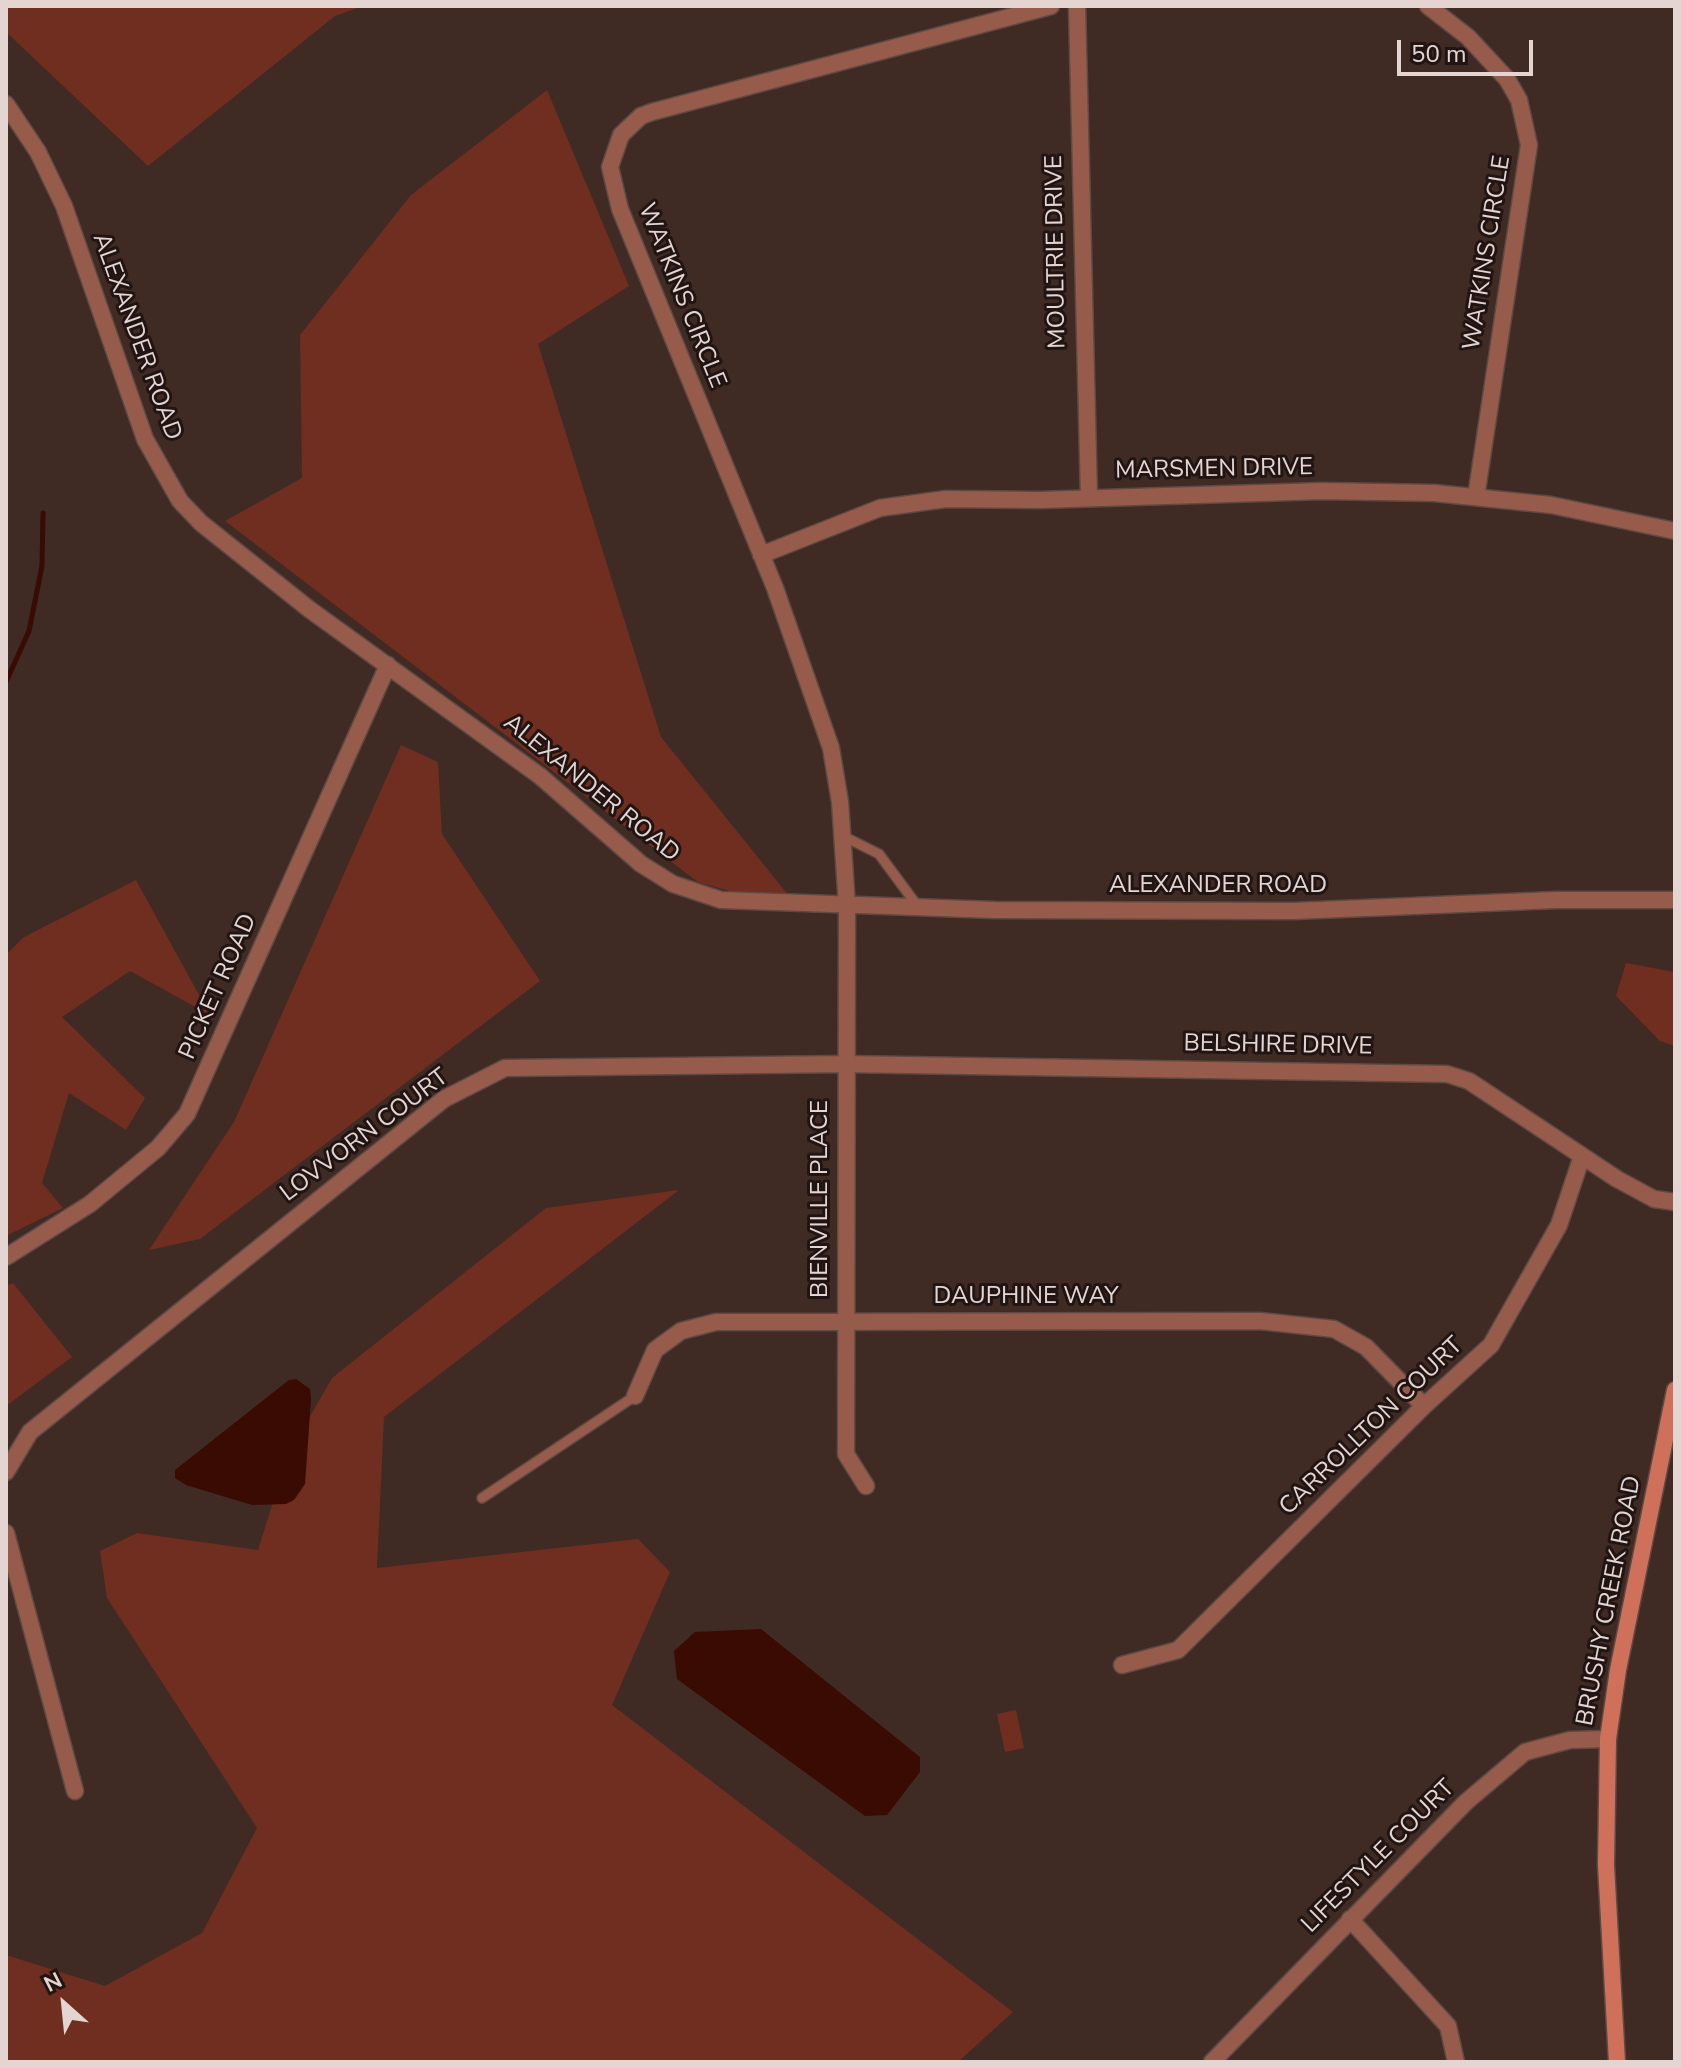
<!DOCTYPE html>
<style>
body{margin:0}
#map{position:relative;width:1681px;height:2068px;overflow:hidden;background:#402a24;font-family:"Nunito Sans",sans-serif}
canvas{display:block}
.frame{position:absolute;inset:0;border:8px solid #e5d5d2;pointer-events:none}
.north{position:absolute;left:24px;top:1964px;width:80px;height:80px;-webkit-text-stroke:6px #201513;paint-order:stroke;rotate:333deg;font-size:22px;font-weight:700;line-height:32px;text-align:center;color:#e5d5d2}
.north::after{content:'';display:block;margin:auto;width:28px;height:36px;background:#e5d5d2;clip-path:polygon(50% 0,100% 100%,50% 72%,0 100%)}
.scale{position:absolute;left:1397px;top:40px;width:136px;height:36px;box-sizing:border-box;border:4px solid #e5d5d2;border-top:0;padding-left:10px;font-size:24px;line-height:28px;white-space:nowrap;color:#e5d5d2;-webkit-text-stroke:6px #201513;paint-order:stroke}
</style>
<div id="map">
<canvas width="1681" height="2068"></canvas>
<div class="frame"></div>
<div class="north">N</div>
<div class="scale">50 m</div>
</div>
<script>
const ctx = document.querySelector('canvas').getContext('2d');
ctx.lineJoin = 'round';
function fillPath(path, color) { ctx.fillStyle = color; ctx.fill(path, 'evenodd'); }
const toPath = rows => new Path2D(rows.map(r => 'M' + r).join(''));
function stroke(path, color, width, dash) { ctx.strokeStyle = color; ctx.lineWidth = width; ctx.lineCap = dash ? 'butt' : 'round'; ctx.setLineDash(dash || []); ctx.stroke(path); }
function label(font, color, halo, rows, align = 'center') {
  ctx.font = font + ' "Nunito Sans",sans-serif'; ctx.lineWidth = 6; ctx.setLineDash([]); ctx.textBaseline = 'middle'; ctx.strokeStyle = halo; ctx.fillStyle = color; for (const [text, x, y, turn = 0] of rows) {
    ctx.save(); ctx.translate(x, y); ctx.rotate((+turn || 0) * Math.PI / 180); ctx.textAlign = isNaN(turn) ? turn : align; if (halo) ctx.strokeText(text, 0, 0); ctx.fillText(text, 0, 0); ctx.restore();
  }
}
const green = toPath([
 [6,6,363,6,335,16,148,166,6,32],
 [547,90,629,286,538,344,661,737,802,912,698,882,225,521,302,478,300,335,411,195],
 [401,745,438,762,442,834,540,981,200,1239,149,1250,234,1122],
 [136,880,210,1015,130,971,62,1017,145,1098,126,1130,69,1093,42,1183,63,1208,6,1236,6,955,24,937],
 [1626,963,1675,972,1675,1046,1660,1041,1616,996],
 [679,1190,384,1417,377,1568,638,1539,670,1572,612,1705,1013,2012,958,2062,6,2062,6,1955,105,1986,202,1933,257,1828,107,1598,100,1551,137,1533,258,1550,287,1457,332,1378,546,1208],
 [13,1283,72,1357,6,1406,6,1286],
 [1016,1710,1024,1748,1005,1752,997,1714]
]);
const water = toPath([
 [296,1379,310,1389,311,1399,305,1484,294,1500,286,1504,252,1505,186,1485,175,1478,175,1470,289,1380],
 [761,1629,920,1757,920,1772,887,1815,865,1816,677,1679,674,1651,695,1632]
]);
const stream = toPath([
 [6,682,29,631,42,566,43,513]
]);
const service = toPath([
 [843,836,879,854,919,908],
 [482,1498,635,1396]
]);
const minor = toPath([
 [1077,6,1089,498],
 [1428,6,1468,37,1507,79,1519,100,1529,145,1476,497],
 [6,104,38,152,64,206,145,439,180,501,201,523,309,609,540,776,641,864,673,884,721,900,995,910,1294,911,1556,900,1675,900],
 [761,555,880,508,946,499,1040,500,1323,491,1434,493,1551,505,1675,531],
 [6,1257,90,1204,158,1148,187,1114,388,665],
 [635,1396,655,1350,681,1331,716,1322,1260,1321,1334,1329,1366,1347,1424,1406],
 [6,1472,30,1432,444,1099,505,1068,845,1064,1447,1074,1469,1081,1617,1179,1654,1199,1675,1202],
 [866,1486,846,1454,847,906,840,802,831,748,775,588,620,209,610,167,621,135,641,116,652,112,1051,6],
 [6,1533,75,1791],
 [1122,1665,1178,1650,1424,1406,1491,1345,1559,1225,1582,1156],
 [1350,1919,1448,2026,1456,2062],
 [1212,2062,1466,1802,1525,1752,1570,1740,1608,1739]
]);
const secondary = toPath([
 [1617,2062,1606,1865,1608,1739,1618,1670,1675,1390]
]);
const streetNames = [
 ["MOULTRIE DRIVE",1057,252,-91],
 ["WATKINS CIRCLE",1488,253,-81],
 ["WATKINS CIRCLE",681,296,68],
 ["ALEXANDER ROAD",136,337,70],
 ["MARSMEN DRIVE",1214,470,-1],
 ["ALEXANDER ROAD",591,789,39],
 ["ALEXANDER ROAD",1218,886],
 ["PICKET ROAD",219,987,-66],
 ["BELSHIRE DRIVE",1278,1046,1],
 ["LOVVORN COURT",365,1136,-37],
 ["BIENVILLE PLACE",821,1199,-90],
 ["DAUPHINE WAY",1026,1297],
 ["CARROLLTON COURT",1372,1427,-44],
 ["BRUSHY CREEK ROAD",1610,1601,-79],
 ["LIFESTYLE COURT",1379,1857,-45]
];
fillPath(green, '#6f2e1f');
fillPath(water, '#390b03');
stroke(stream, '#390b03', 5);
stroke(service, '#5e4943', 12);
stroke(minor, '#5e4943', 19);
stroke(secondary, '#5e4943', 19);
stroke(service, '#975b4c', 9);
stroke(minor, '#975b4c', 16);
stroke(secondary, '#cf705a', 16);
label('24px', '#e5d5d2', '#201513', streetNames);
</script>
